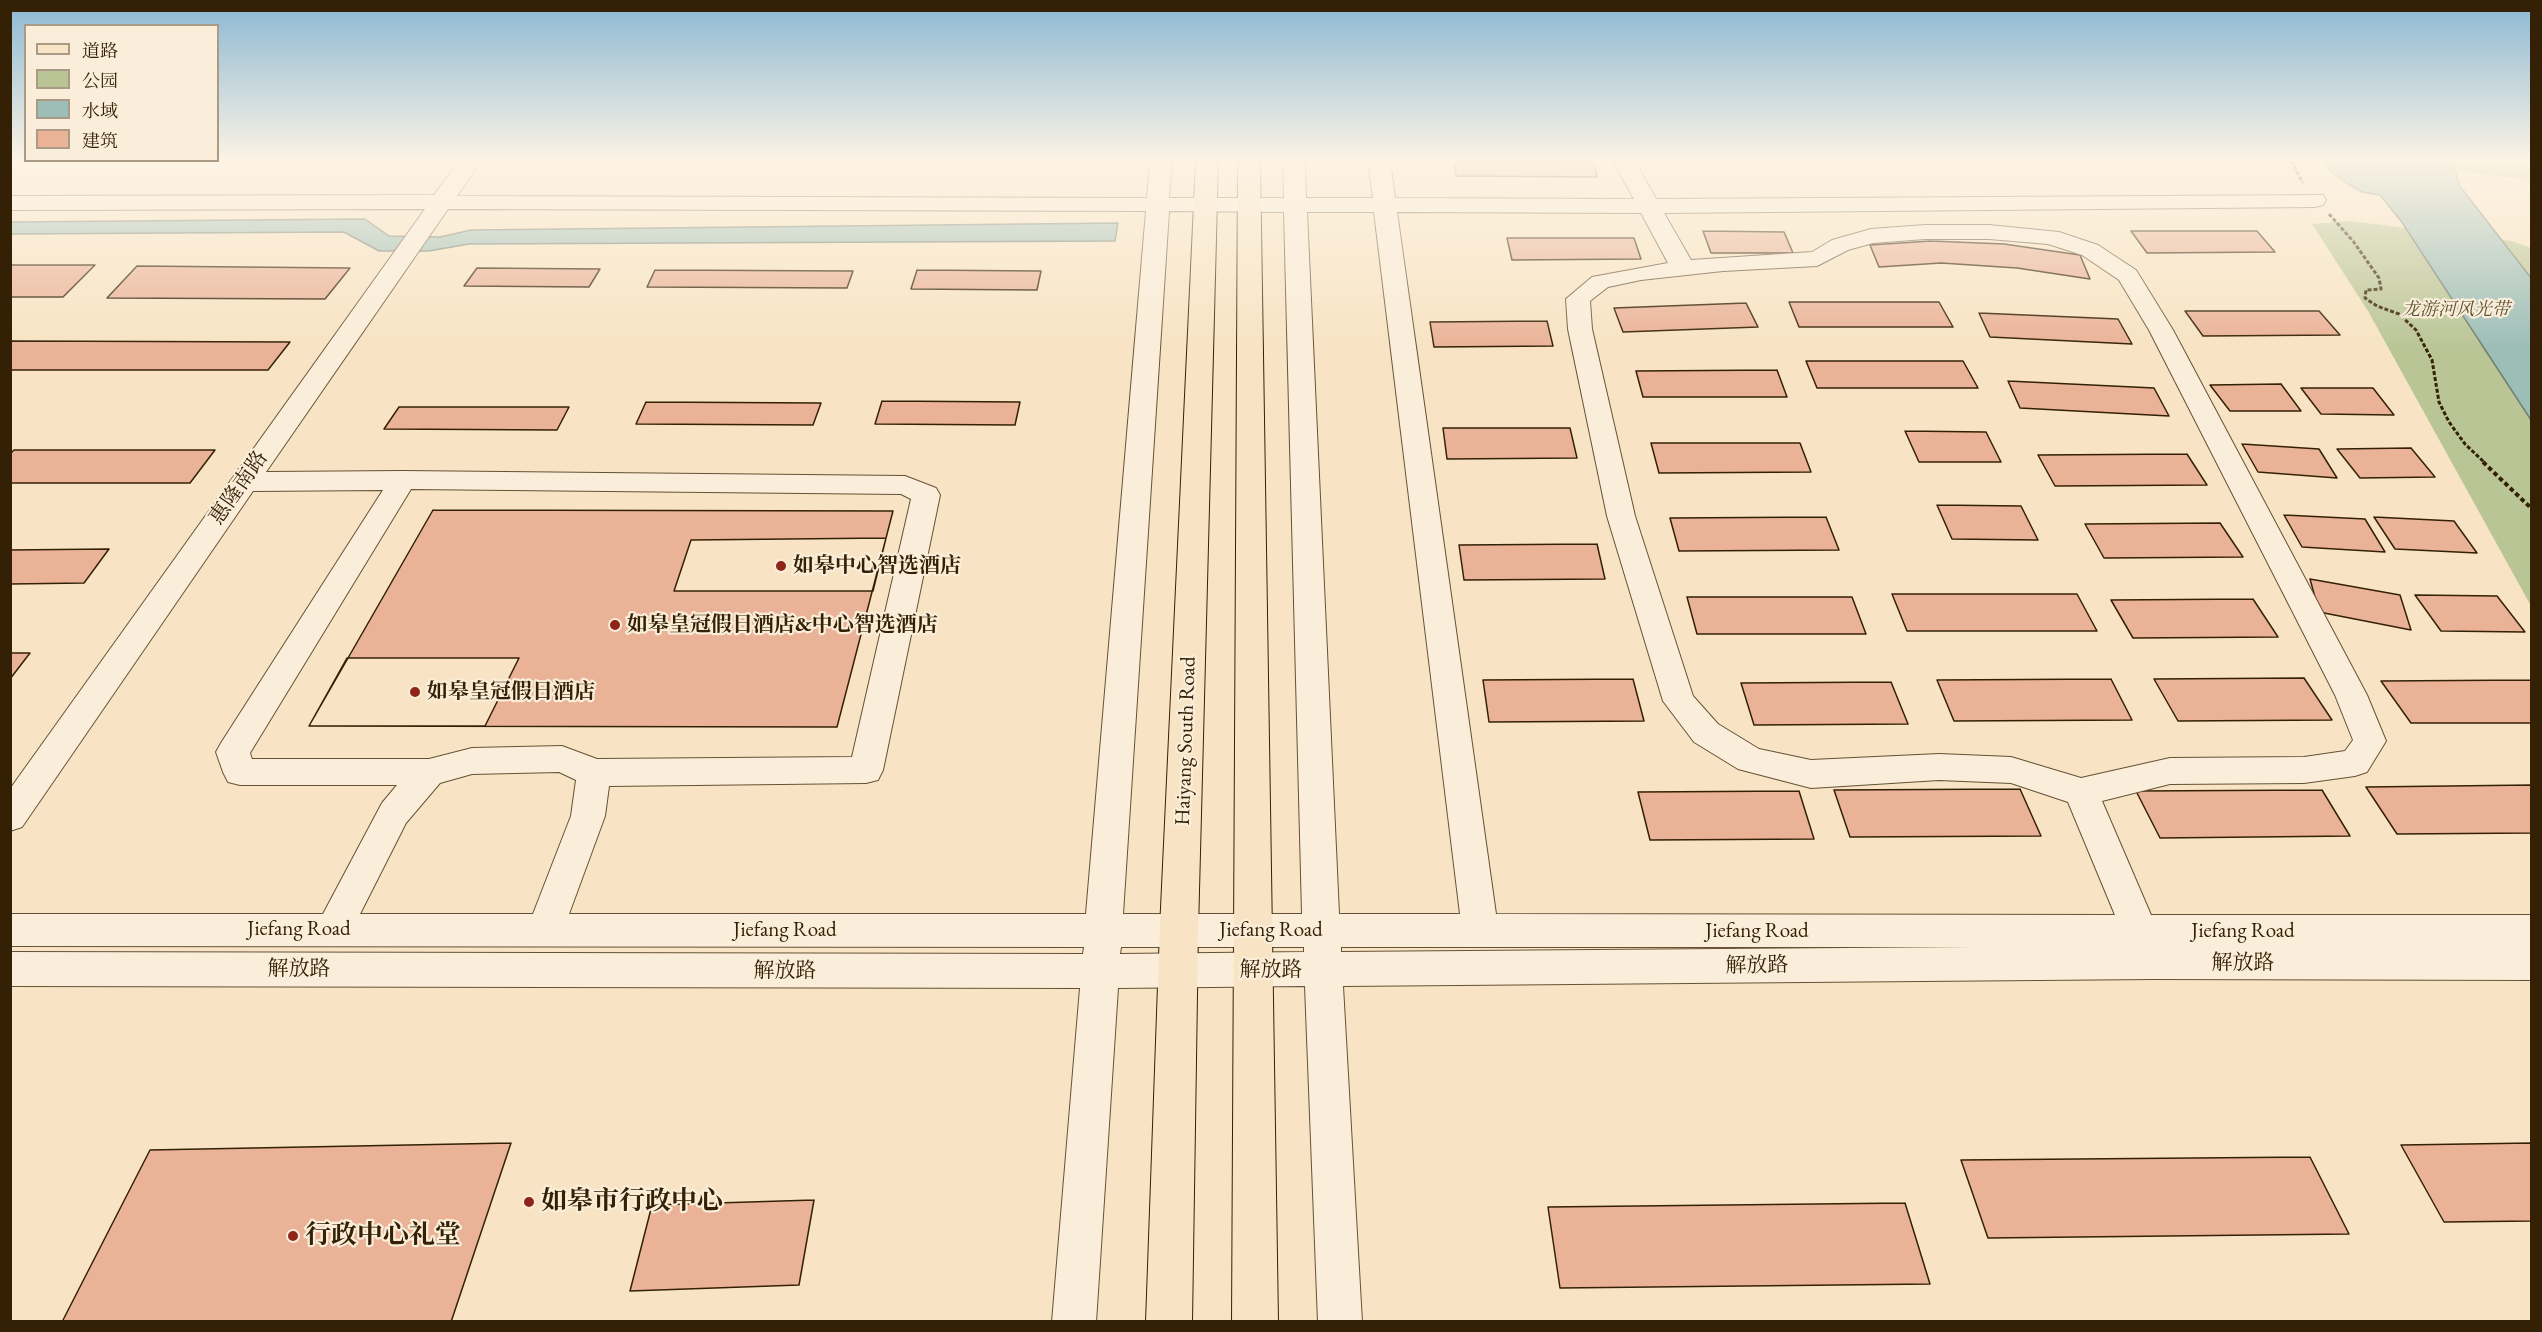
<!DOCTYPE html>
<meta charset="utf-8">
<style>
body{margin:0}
#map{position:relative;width:2542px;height:1332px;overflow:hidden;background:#f8e4c4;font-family:"EB Garamond","Noto Serif SC",serif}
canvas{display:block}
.frame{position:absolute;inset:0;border:12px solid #342105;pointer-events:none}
.legend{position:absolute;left:24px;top:24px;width:195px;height:138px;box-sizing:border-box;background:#faedd9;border:2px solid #ab9b84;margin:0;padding:8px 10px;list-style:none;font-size:18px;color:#342105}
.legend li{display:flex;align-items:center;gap:12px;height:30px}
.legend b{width:30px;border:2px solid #ab9b84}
</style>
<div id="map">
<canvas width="2542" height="1332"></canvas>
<div class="frame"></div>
<ul class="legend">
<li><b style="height:8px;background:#f8e4c4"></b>道路</li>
<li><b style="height:16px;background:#bac596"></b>公园</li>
<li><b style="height:16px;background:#9dbeb7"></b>水域</li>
<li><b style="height:16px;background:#eab398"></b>建筑</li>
</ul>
</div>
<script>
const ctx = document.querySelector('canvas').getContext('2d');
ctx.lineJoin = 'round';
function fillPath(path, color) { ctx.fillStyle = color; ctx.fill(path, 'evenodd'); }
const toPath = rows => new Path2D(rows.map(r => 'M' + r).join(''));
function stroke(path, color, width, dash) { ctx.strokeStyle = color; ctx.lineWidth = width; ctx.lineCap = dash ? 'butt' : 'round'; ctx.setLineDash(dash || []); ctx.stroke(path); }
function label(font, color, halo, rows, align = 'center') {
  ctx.font = font + ' "EB Garamond","Noto Serif SC",serif'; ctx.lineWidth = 4.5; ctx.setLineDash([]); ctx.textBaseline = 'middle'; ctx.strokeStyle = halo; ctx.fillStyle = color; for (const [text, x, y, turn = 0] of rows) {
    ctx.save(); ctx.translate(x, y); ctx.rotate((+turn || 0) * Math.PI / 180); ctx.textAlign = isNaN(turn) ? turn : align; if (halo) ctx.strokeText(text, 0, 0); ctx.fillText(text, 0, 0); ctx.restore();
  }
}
const green = toPath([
 [2379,161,2531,161,2531,180,2456,171],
 [2349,221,2512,241,2531,248,2531,606,2368,311,2312,224]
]);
const water = toPath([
 [2322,161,2453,161,2459,185,2531,278,2531,420,2401,221,2380,195,2362,192,2348,184,2325,167,2322,161],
 [365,219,389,236,440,237,471,230,1118,223,1115,241,469,244,429,251,379,251,344,232,11,234,10,222,365,219]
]);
const building = toPath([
 [1454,161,1593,161,1597,177,1456,176,1454,161],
 [1703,231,1784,232,1793,253,1711,253,1703,231],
 [2131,231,2257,231,2275,252,2147,253,2131,231],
 [1507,238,1634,238,1641,259,1512,260,1507,238],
 [1931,241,2004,244,2080,255,2090,279,2017,268,1941,263,1879,267,1870,245,1931,241],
 [10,265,95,265,63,297,10,297,10,265],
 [137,266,350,268,325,299,107,298,137,266],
 [477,268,600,269,589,287,464,286,477,268],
 [655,270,853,271,847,288,647,287,655,270],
 [917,270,1041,271,1037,290,911,289,917,270],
 [1789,302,1939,302,1953,327,1799,327,1789,302],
 [1746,303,1758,327,1623,332,1614,308,1746,303],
 [2185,311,2319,311,2340,335,2203,336,2185,311],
 [1979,313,2118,319,2132,344,1990,337,1979,313],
 [1547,321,1553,346,1434,347,1430,322,1547,321],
 [10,341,290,342,268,370,10,370,10,341],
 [1806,361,1963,361,1978,388,1817,388,1806,361],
 [1777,370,1787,397,1643,397,1636,371,1777,370],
 [2008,381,2154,388,2169,416,2020,408,2008,381],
 [2281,384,2301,411,2230,411,2210,385,2281,384],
 [2301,388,2373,388,2394,415,2321,414,2301,388],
 [882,401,1020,402,1015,425,875,424,882,401],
 [646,402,821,403,813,425,636,424,646,402],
 [399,407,569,407,557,430,384,429,399,407],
 [1443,428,1570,428,1577,458,1447,459,1443,428],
 [1905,431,1986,432,2001,462,1919,462,1905,431],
 [1651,443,1800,443,1811,472,1659,473,1651,443],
 [2242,444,2319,449,2337,478,2258,472,2242,444],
 [2411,448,2435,477,2360,478,2337,449,2411,448],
 [14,450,215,450,190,483,10,483,10,454,14,450],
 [2187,454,2207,485,2055,486,2038,455,2187,454],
 [1937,505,2021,506,2038,540,1952,539,1937,505],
 [433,510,893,511,837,727,309,726,433,510],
 [2284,515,2365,519,2385,552,2302,547,2284,515],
 [1826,517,1839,550,1679,551,1670,518,1826,517],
 [2374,517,2454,521,2477,553,2395,549,2374,517],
 [2220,523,2243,557,2104,558,2085,524,2220,523],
 [886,538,873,591,674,591,691,540,886,538],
 [1597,544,1605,579,1464,580,1459,545,1597,544],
 [109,549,84,583,10,584,10,550,109,549],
 [2310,579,2400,595,2411,630,2319,612,2310,579],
 [1892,594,2077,594,2097,631,1907,631,1892,594],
 [2415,595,2497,596,2525,632,2441,631,2415,595],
 [1687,597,1852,597,1866,634,1697,634,1687,597],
 [2253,599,2278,637,2133,638,2111,600,2253,599],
 [10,653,30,653,10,679,10,653],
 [347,658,519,658,485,726,309,726,347,658],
 [2304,678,2332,720,2178,721,2154,679,2304,678],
 [1633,679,1644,721,1489,722,1483,680,1633,679],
 [2111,679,2132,720,1954,721,1937,680,2111,679],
 [2531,680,2532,723,2411,723,2381,681,2531,680],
 [1891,682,1908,724,1754,725,1741,683,1891,682],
 [2532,785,2532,833,2397,834,2366,787,2532,785],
 [2020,789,2041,836,1850,837,1834,790,2020,789],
 [2322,790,2350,836,2160,838,2136,791,2322,790],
 [1799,791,1814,839,1650,840,1638,792,1799,791],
 [511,1143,451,1322,62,1322,150,1150,511,1143],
 [2532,1143,2532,1221,2444,1222,2401,1145,2532,1143],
 [2310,1157,2349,1234,1988,1238,1961,1160,2310,1157],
 [814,1200,799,1285,630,1291,652,1205,814,1200],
 [1905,1203,1930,1284,1560,1288,1548,1207,1905,1203]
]);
const pathFar1 = toPath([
 [2291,161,2303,183],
 [2329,214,2353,241,2379,278,2381,289,2366,290,2365,298,2377,306,2399,314,2416,330,2432,360,2439,402,2449,422,2465,444,2485,463]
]);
const path = toPath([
 [2483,462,2532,509]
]);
const minor = toPath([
 [459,161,481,161,457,196,1147,198,1150,161,1172,161,1169,198,1284,198,1283,161,1305,161,1306,198,1373,198,1368,161,1390,161,1395,198,1634,199,1613,161,1635,161,1656,199,2323,195,2326,200,2323,205,2315,207,1664,213,1691,260,1812,252,1832,240,1871,229,1925,225,1989,225,2059,232,2098,245,2136,270,2173,330,2367,695,2386,741,2367,772,2355,776,2304,783,2170,784,2102,801,2151,915,2532,915,2532,980,2154,979,1343,986,1362,1322,1318,1322,1305,986,1118,988,1096,1322,1052,1322,1080,988,10,986,10,952,1083,954,1084,947,10,946,10,914,323,914,382,803,397,785,240,785,228,782,223,772,216,752,221,743,383,490,253,491,22,827,10,831,10,789,425,209,10,210,10,196,434,195,459,161],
 [448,209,1146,211,1086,914,569,914,605,816,609,786,866,783,878,780,883,770,940,495,936,488,905,476,403,471,266,472,448,209],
 [1169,211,1284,212,1302,914,1123,914,1169,211],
 [1307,212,1374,212,1460,914,1339,914,1307,212],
 [1397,212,1641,213,1668,263,1592,277,1566,299,1568,329,1607,516,1663,701,1694,742,1738,769,1811,788,1939,780,2011,783,2068,802,2115,915,1496,914,1397,212],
 [1925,239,1989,239,2048,244,2082,255,2119,280,2149,330,2335,695,2353,740,2345,751,2304,757,2170,758,2081,778,2011,757,1939,754,1811,760,1759,749,1718,724,1693,696,1635,516,1592,329,1590,301,1608,287,1641,280,1723,271,1817,266,1848,250,1873,243,1925,239],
 [411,489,901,494,911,499,852,757,597,759,562,746,472,748,429,759,252,759,250,753,411,489],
 [559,772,576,780,571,816,533,914,360,914,406,823,440,783,472,774,559,772],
 [1121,947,1304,947,1304,952,1120,954,1121,947],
 [1341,947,1972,947,1341,952,1341,947]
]);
const major = toPath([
 [1196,161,1218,161,1198,929,1192,1322,1146,1322,1160,929,1196,161],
 [1238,161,1260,161,1278,1322,1232,1322,1238,161]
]);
const markers = [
 [781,566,6,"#8f2418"],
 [615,625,6,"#8f2418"],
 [415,692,6,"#8f2418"],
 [529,1202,6,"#8f2418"],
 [293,1236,6,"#8f2418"]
];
const farParknames = [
 ["龙游河风光带",2456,310]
];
const streetNames = [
 ["惠隆南路",239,488,-55],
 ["Haiyang South Road",1186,741,-88],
 ["Jiefang Road",299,929],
 ["Jiefang Road",785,930],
 ["Jiefang Road",1271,930],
 ["Jiefang Road",1757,931],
 ["Jiefang Road",2243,931],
 ["解放路",2243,963],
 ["解放路",1757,966,-1],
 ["解放路",299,969],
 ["解放路",1271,970],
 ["解放路",785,971]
];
const poiNames = [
 ["如皋中心智选酒店",793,566],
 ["如皋皇冠假日酒店&中心智选酒店",627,625],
 ["如皋皇冠假日酒店",427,692]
];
const nearPoinames = [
 ["如皋市行政中心",541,1202],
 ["行政中心礼堂",305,1236]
];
fillPath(green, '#bac596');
fillPath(water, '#9dbeb7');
stroke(water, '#737f70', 1.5);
fillPath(building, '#eab398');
stroke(building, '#342105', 1.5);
stroke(minor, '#655235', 2);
stroke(major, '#342105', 2);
stroke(pathFar1, '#342105', 3, [4, 2]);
stroke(path, '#342105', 4, [4.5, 3]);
fillPath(minor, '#faedd9');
fillPath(major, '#f8e4c4');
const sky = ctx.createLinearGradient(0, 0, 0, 348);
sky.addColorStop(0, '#8ab8d4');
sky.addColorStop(0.46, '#fcf3e4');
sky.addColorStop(1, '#fcf3e400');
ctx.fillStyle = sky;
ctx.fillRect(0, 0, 2542, 348);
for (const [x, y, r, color] of markers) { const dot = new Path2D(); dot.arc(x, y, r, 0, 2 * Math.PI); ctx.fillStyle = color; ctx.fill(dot); stroke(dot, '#faedd9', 2); }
label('italic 18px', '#5c5230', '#faedd9', farParknames);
label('21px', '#342105', '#faedd9', streetNames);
label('bold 21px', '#342105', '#faedd9', poiNames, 'left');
label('bold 26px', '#342105', '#faedd9', nearPoinames, 'left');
</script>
